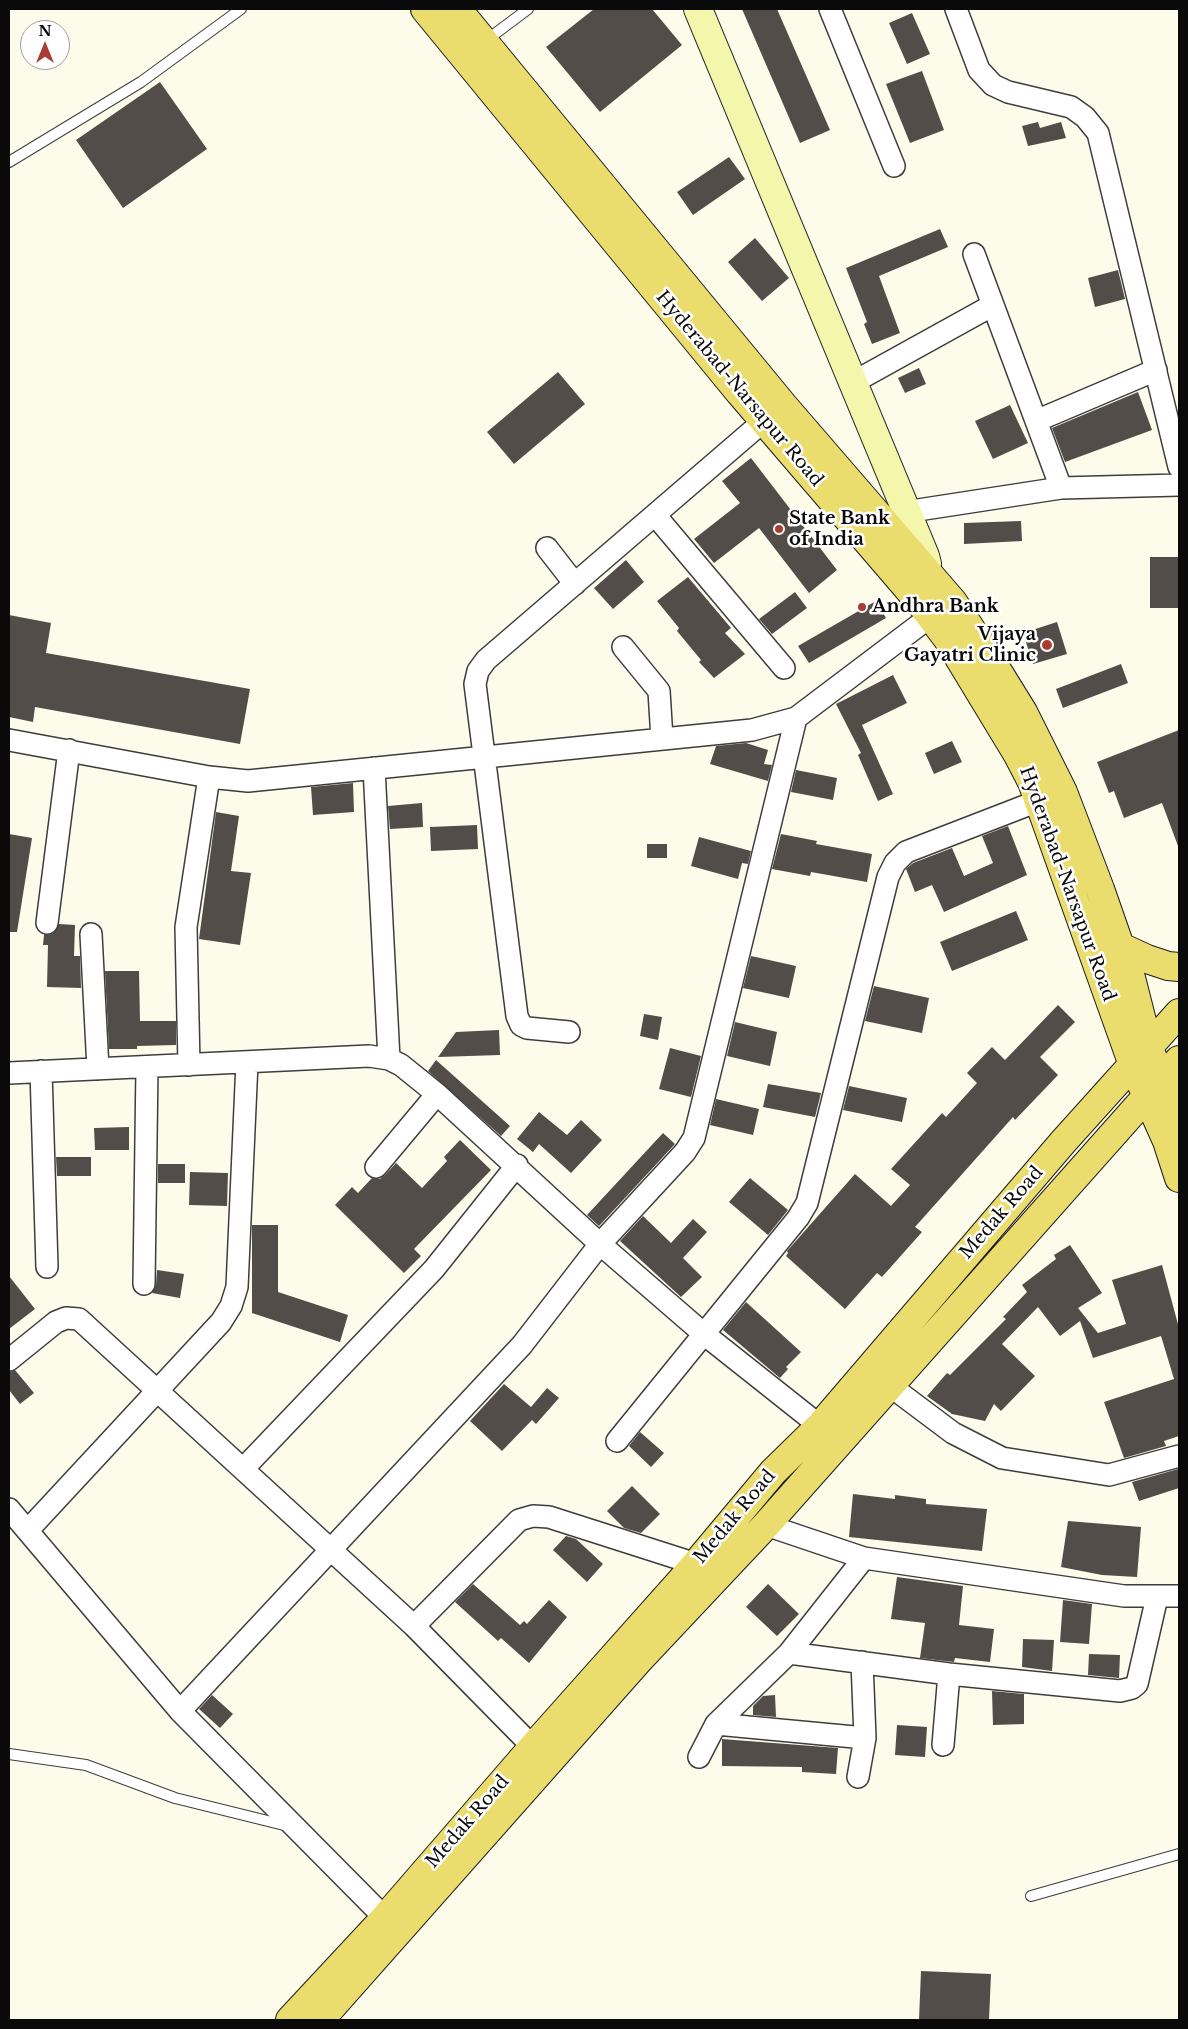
<!DOCTYPE html>
<style>
body{margin:0}
#map{position:relative;width:1188px;height:2029px;overflow:hidden;background:#fdfcea;font-family:"Libre Baskerville",serif}
canvas{display:block}
.frame{position:absolute;inset:0;border:10px solid #0a0a0a;pointer-events:none}
.north{position:absolute;left:20px;top:20px;width:50px;height:50px;box-sizing:border-box;background:#fff;border:1px solid #9d9d9d;border-radius:50%;rotate:0deg;font-size:14px;font-weight:700;line-height:20px;text-align:center;color:#0a0a0a}
.north::after{content:'';display:block;margin:auto;width:18px;height:22px;background:#aa3d32;clip-path:polygon(50% 0,100% 100%,50% 72%,0 100%)}
</style>
<div id="map">
<canvas width="1188" height="2029"></canvas>
<div class="frame"></div>
<div class="north">N</div>
</div>
<script>
const ctx = document.querySelector('canvas').getContext('2d');
ctx.lineJoin = 'round';
function fillPath(path, color) { ctx.fillStyle = color; ctx.fill(path, 'evenodd'); }
const toPath = rows => new Path2D(rows.map(r => 'M' + r).join(''));
function stroke(path, color, width, dash) { ctx.strokeStyle = color; ctx.lineWidth = width; ctx.lineCap = dash ? 'butt' : 'round'; ctx.setLineDash(dash || []); ctx.stroke(path); }
function label(font, color, halo, rows, align = 'center') {
  ctx.font = font + ' "Libre Baskerville",serif'; ctx.lineWidth = 5; ctx.setLineDash([]); ctx.textBaseline = 'middle'; ctx.strokeStyle = halo; ctx.fillStyle = color; for (const [text, x, y, turn = 0] of rows) {
    ctx.save(); ctx.translate(x, y); ctx.rotate((+turn || 0) * Math.PI / 180); ctx.textAlign = isNaN(turn) ? turn : align; if (halo) ctx.strokeText(text, 0, 0); ctx.fillText(text, 0, 0); ctx.restore();
  }
}
const building = toPath([
 [594,9,652,9,682,45,600,112,546,47],
 [742,9,777,9,830,130,800,143],
 [912,13,930,54,907,64,889,23],
 [922,71,944,130,910,143,886,84],
 [160,82,207,149,123,208,76,140],
 [1038,122,1040,128,1061,122,1066,138,1028,146,1022,126],
 [729,157,745,179,693,215,677,192],
 [940,229,948,247,879,276,900,333,872,344,864,324,867,322,846,268],
 [755,238,789,278,762,301,728,262],
 [1118,270,1125,299,1095,307,1088,278],
 [919,368,926,384,905,393,898,378],
 [558,372,585,404,514,464,487,432],
 [1138,392,1152,430,1065,462,1052,428],
 [1010,405,1028,443,993,459,975,421],
 [751,458,837,570,809,593,759,528,714,563,694,539,740,503,722,481],
 [1021,521,1022,541,964,544,964,523],
 [1150,557,1179,557,1179,608,1150,608],
 [626,560,644,582,613,609,594,588],
 [688,577,731,628,725,633,745,654,714,678,699,662,701,660,677,631,679,628,657,601],
 [795,592,807,608,772,634,759,619],
 [876,601,886,618,809,663,798,646],
 [9,615,51,623,46,653,250,689,240,744,35,707,33,722,9,717],
 [1057,622,1067,654,1033,664,1023,633],
 [1121,664,1128,683,1063,708,1056,689],
 [893,675,907,703,862,725,893,794,878,801,858,755,861,753,836,704],
 [1179,730,1179,846,1178,846,1162,803,1124,818,1114,791,1109,793,1097,762],
 [952,741,962,762,934,774,925,753],
 [746,743,768,750,764,764,772,765,768,781,710,764,716,746],
 [796,770,837,778,833,800,791,792],
 [353,783,354,812,313,815,311,787],
 [422,803,423,827,390,829,388,806],
 [216,812,239,816,231,871,251,873,240,945,199,939],
 [477,825,478,849,431,851,430,827],
 [1008,826,1027,875,944,912,932,885,915,892,906,869,913,863,952,848,964,876,993,863,982,836],
 [9,834,32,838,17,932,9,932],
 [781,834,817,841,816,844,872,854,867,882,811,872,810,876,772,869],
 [699,837,751,851,748,864,742,863,738,879,691,866],
 [647,844,667,844,667,858,647,858],
 [1016,911,1028,940,952,971,940,942],
 [59,924,75,925,74,956,80,956,81,988,47,987,48,945,43,945,44,935,52,934],
 [751,956,796,966,789,998,743,988],
 [105,971,139,971,140,1021,176,1021,176,1045,137,1046,137,1049,109,1049],
 [874,986,929,998,922,1033,865,1021],
 [1058,1005,1075,1022,1040,1057,1058,1075,1015,1120,1013,1117,915,1227,922,1232,882,1277,877,1273,845,1309,786,1256,788,1253,787,1251,855,1174,891,1206,910,1185,891,1169,942,1113,946,1117,977,1083,967,1073,992,1047,1005,1060],
 [644,1014,662,1017,658,1040,640,1036],
 [735,1022,777,1032,770,1066,727,1056],
 [499,1030,500,1055,438,1057,456,1032],
 [670,1048,701,1056,691,1097,659,1089],
 [436,1060,510,1126,501,1136,428,1071],
 [768,1084,821,1093,815,1117,763,1107],
 [849,1086,907,1098,902,1122,843,1110],
 [716,1099,759,1109,753,1135,710,1125],
 [539,1112,567,1135,581,1120,602,1140,571,1173,539,1144,533,1152,517,1139],
 [129,1127,129,1150,95,1150,94,1128],
 [663,1133,675,1144,599,1226,587,1215],
 [460,1140,491,1170,414,1249,421,1256,404,1273,335,1205,352,1187,358,1193,372,1178,380,1179,385,1175,396,1163,422,1188,447,1161,444,1157],
 [56,1157,91,1157,91,1176,57,1176],
 [158,1164,185,1164,185,1183,158,1183],
 [190,1172,228,1173,227,1206,189,1205],
 [750,1178,788,1210,768,1235,729,1202],
 [643,1216,671,1243,693,1219,707,1232,683,1258,702,1277,681,1297,620,1241],
 [252,1225,278,1225,278,1292,348,1315,340,1342,252,1313],
 [1070,1245,1102,1293,1078,1308,1098,1333,1126,1324,1112,1280,1162,1265,1179,1328,1179,1436,1164,1441,1166,1446,1124,1458,1104,1402,1174,1379,1161,1336,1093,1358,1080,1321,1060,1336,1038,1307,1002,1344,1035,1376,1001,1411,994,1404,985,1421,952,1414,927,1396,947,1373,950,1375,1006,1319,1003,1317,1027,1292,1022,1285,1056,1259,1054,1255],
 [157,1270,184,1274,180,1298,152,1293,156,1285],
 [9,1276,35,1309,9,1329],
 [746,1302,801,1352,786,1367,788,1369,780,1378,723,1330],
 [15,1370,34,1393,20,1404,9,1390,9,1372],
 [504,1384,531,1407,547,1388,559,1398,536,1424,532,1420,502,1451,470,1421],
 [640,1432,664,1453,651,1467,629,1446],
 [1178,1469,1179,1488,1139,1501,1132,1482],
 [632,1486,660,1514,641,1533,624,1528,607,1511],
 [853,1494,895,1499,895,1495,926,1499,926,1504,987,1509,982,1551,849,1537],
 [1068,1521,1141,1527,1137,1577,1102,1575,1061,1567],
 [566,1536,576,1539,603,1564,587,1582,553,1550],
 [897,1577,963,1586,959,1625,994,1629,990,1662,955,1658,954,1662,920,1658,925,1623,891,1619],
 [473,1584,520,1625,524,1621,527,1624,549,1600,567,1617,529,1663,501,1638,498,1641,455,1602],
 [768,1584,799,1614,777,1636,746,1607],
 [1063,1600,1092,1604,1089,1644,1060,1642],
 [1023,1639,1054,1640,1052,1671,1022,1667],
 [1089,1654,1120,1655,1119,1678,1088,1675],
 [992,1691,1024,1694,1024,1724,993,1725],
 [212,1695,233,1714,220,1728,199,1709],
 [775,1695,776,1717,753,1715,753,1706,763,1696],
 [897,1725,927,1727,925,1757,895,1755],
 [722,1739,838,1748,836,1774,802,1772,802,1767,722,1766],
 [921,1971,991,1974,989,2020,919,2020]
]);
const lane = toPath([
 [484,42,528,9],
 [9,162,141,82,241,9],
 [9,1754,86,1765,175,1798,288,1826],
 [1031,1896,1179,1854]
]);
const street = toPath([
 [830,9,894,166],
 [956,9,979,70,993,85,1008,92,1071,107,1085,117,1098,133,1179,467],
 [974,254,1061,488],
 [852,383,993,305],
 [1036,421,1156,370],
 [905,512,1061,488,1179,485],
 [655,515,784,668],
 [547,548,575,584],
 [623,647,659,691,662,739],
 [9,740,209,777,248,781,752,730,796,718,931,616],
 [374,768,389,1059],
 [47,923,69,750],
 [91,934,98,1069],
 [569,1032,527,1028,521,1025,517,1016,475,684,478,671,486,660,765,420],
 [189,1065,186,927,209,777],
 [41,1071,47,1267],
 [9,1073,369,1056,389,1059,401,1065,437,1094,600,1244,704,1334,820,1426],
 [376,1167,437,1094],
 [144,1284,147,1067],
 [9,1360,56,1322,66,1318,79,1319,414,1626,533,1747],
 [889,1385,953,1433,1002,1458,1109,1475,1179,1456],
 [617,1441,798,1218,807,1203,888,877,895,863,906,852,1038,801],
 [243,1469,434,1269,517,1165],
 [9,1509,180,1711,385,1918],
 [766,1525,864,1558,1124,1596,1179,1596],
 [28,1530,221,1322,231,1306,237,1287,247,1062],
 [414,1626,519,1520,533,1516,549,1517,696,1564],
 [789,1653,949,1674,1120,1691,1132,1688,1137,1684,1157,1597],
 [180,1711,522,1345,600,1244,685,1152,694,1138,796,718],
 [716,1724,865,1738],
 [943,1745,949,1674],
 [699,1757,716,1724,789,1653,864,1558],
 [858,1777,865,1738,862,1662]
]);
const secondary = toPath([
 [698,9,925,556,927,564,924,570]
]);
const primary = toPath([
 [425,9,740,393,922,605,947,638,1018,755,1032,782,1133,1065,1167,1141,1179,1178],
 [457,9,783,405,953,602,984,649,1023,712,1063,792,1100,889,1131,978,1149,1049,1179,1118],
 [1121,947,1147,959,1168,966,1179,967],
 [290,2020,385,1918,533,1747,696,1564,773,1472,820,1426,1063,1142,1179,1013],
 [320,2020,638,1661,766,1525,1179,1060]
]);
const markers = [
 [779,529,5,"#aa3d32"],
 [862,607,5,"#aa3d32"],
 [1047,645,6,"#aa3d32"]
];
const streetNames = [
 ["Hyderabad-Narsapur Road",739,389,50],
 ["Hyderabad-Narsapur Road",1067,884,70],
 ["Medak Road",1002,1213,-49],
 ["Medak Road",735,1517,-50],
 ["Medak Road",468,1822,-49]
];
const poiNames = [
 ["State Bank",789,519],
 ["of India",789,540],
 ["Andhra Bank",872,607],
 ["Vijaya",1036,635,"right"],
 ["Gayatri Clinic",1036,656,"right"]
];
fillPath(building, '#524d48');
stroke(lane, '#3d3d3d', 12);
stroke(street, '#3d3d3d', 24);
stroke(secondary, '#2c2c2c', 30);
stroke(primary, '#1b1b1b', 30);
stroke(lane, '#fff', 10);
stroke(street, '#fff', 21);
stroke(secondary, '#f4f6ab', 28);
stroke(primary, '#eadd6d', 28);
for (const [x, y, r, color] of markers) { const dot = new Path2D(); dot.arc(x, y, r, 0, 2 * Math.PI); ctx.fillStyle = color; ctx.fill(dot); stroke(dot, '#fff', 2); }
label('18px', '#0a0a0a', '#fff', streetNames);
label('bold 18px', '#0a0a0a', '#fff', poiNames, 'left');
</script>
